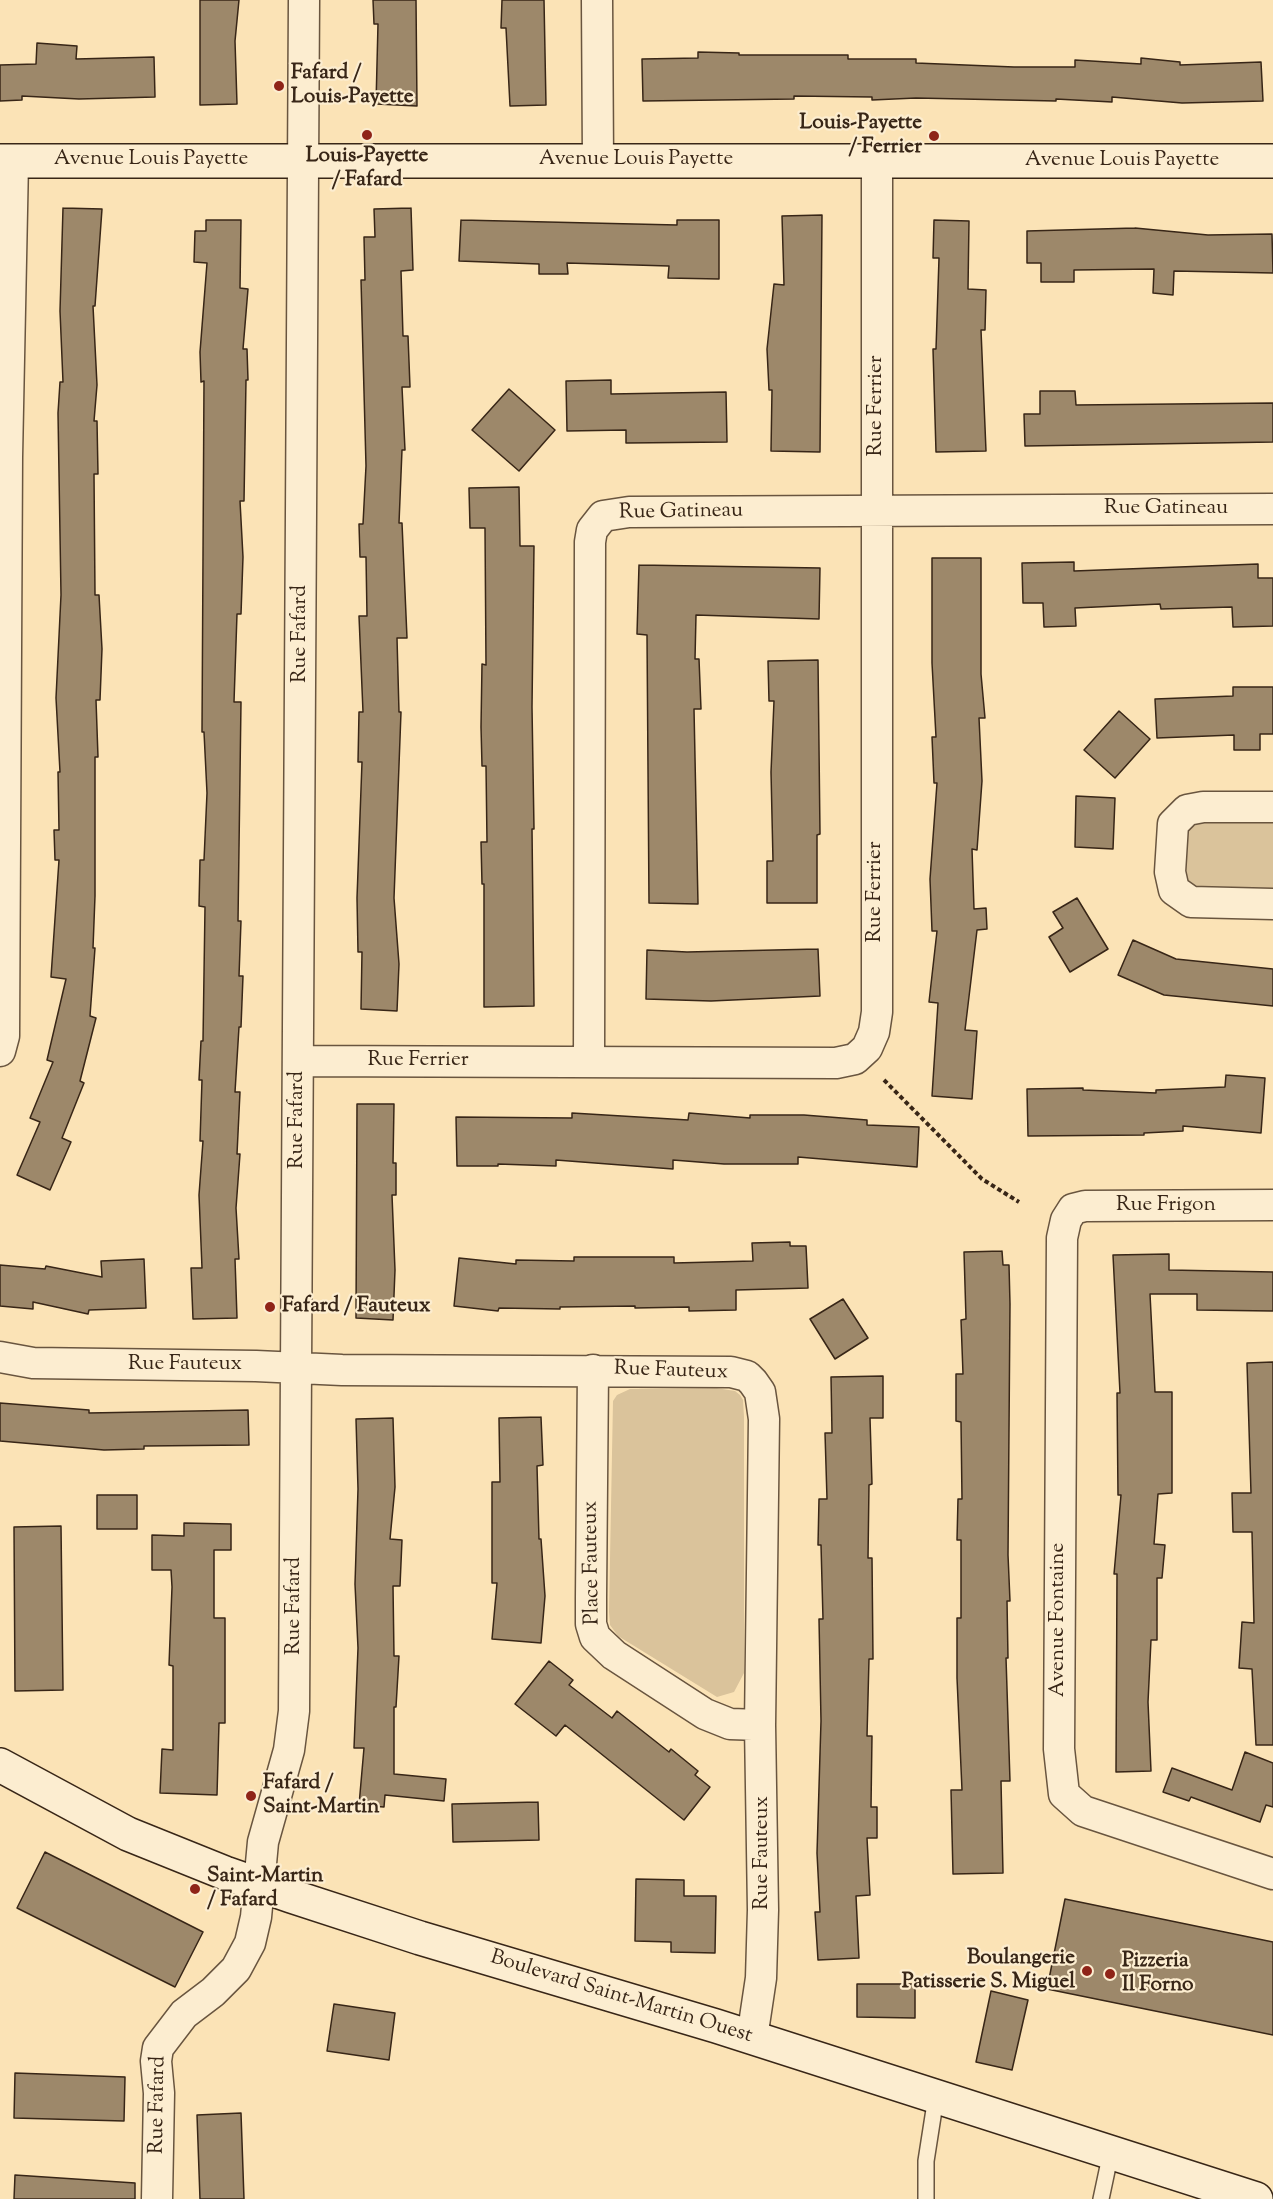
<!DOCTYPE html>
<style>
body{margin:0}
canvas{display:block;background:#fbe3b6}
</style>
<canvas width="1273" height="2199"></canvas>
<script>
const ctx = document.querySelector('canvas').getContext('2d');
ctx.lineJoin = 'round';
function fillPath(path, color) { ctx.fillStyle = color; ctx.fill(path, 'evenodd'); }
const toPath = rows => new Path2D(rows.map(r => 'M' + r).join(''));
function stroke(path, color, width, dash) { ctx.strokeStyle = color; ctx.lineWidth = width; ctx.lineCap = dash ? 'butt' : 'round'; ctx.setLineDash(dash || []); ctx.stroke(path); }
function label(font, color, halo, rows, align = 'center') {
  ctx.font = font + ' "Sorts Mill Goudy",serif'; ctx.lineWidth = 4.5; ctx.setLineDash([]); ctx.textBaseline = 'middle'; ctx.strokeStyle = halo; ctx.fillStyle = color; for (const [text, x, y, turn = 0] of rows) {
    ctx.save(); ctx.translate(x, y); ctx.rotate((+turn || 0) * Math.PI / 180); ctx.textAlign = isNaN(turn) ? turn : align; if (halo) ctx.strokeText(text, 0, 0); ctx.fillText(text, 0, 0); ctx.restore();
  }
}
const green = toPath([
 [1204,822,1273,823,1273,889,1198,888,1191,885,1184,875,1185,836,1193,824],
 [716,1388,735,1391,740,1395,743,1400,744,1417,744,1673,734,1692,717,1697,618,1636,610,1625,609,1612,613,1401,617,1395,630,1389]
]);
const building = toPath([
 [200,0,239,0,235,41,237,104,200,105,200,0],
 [373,0,416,0,417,106,376,104,378,24,374,24,373,0],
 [502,0,544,0,546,105,510,106,506,28,501,28,502,0],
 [37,43,77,46,76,59,154,57,155,97,79,99,22,96,22,100,0,101,0,65,36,64,37,43],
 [698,52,739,53,739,55,848,55,848,59,916,59,916,63,1014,67,1075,67,1075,60,1141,64,1141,58,1180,62,1180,65,1261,62,1263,101,1182,103,1112,97,1112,102,1056,99,1056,101,916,98,872,100,872,97,794,96,794,99,643,101,642,59,698,58,698,52],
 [63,208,102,209,95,306,93,306,97,385,94,421,97,421,98,474,94,474,95,595,99,595,102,649,100,700,96,700,98,757,95,757,95,896,93,948,95,948,90,1016,96,1018,80,1081,84,1083,62,1138,71,1142,50,1190,17,1175,40,1122,30,1118,53,1062,47,1060,66,979,51,977,59,860,55,860,54,830,59,830,58,772,60,772,56,698,61,595,58,413,60,382,63,382,60,311,63,208],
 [411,208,413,270,401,271,403,336,408,336,410,387,402,387,405,450,402,450,399,523,402,523,407,638,397,638,399,712,401,712,394,898,399,964,397,1011,361,1009,362,952,358,952,357,898,362,762,358,762,359,712,363,712,359,616,367,616,366,557,360,557,359,524,363,524,366,466,361,280,365,280,364,237,375,237,374,209,411,208],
 [822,215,820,452,771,451,772,390,769,390,767,349,774,284,784,285,782,216,822,215],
 [206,220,241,220,240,288,248,289,243,349,247,349,248,380,246,380,244,501,240,501,243,557,241,614,237,614,234,702,241,702,238,921,241,921,239,976,243,976,241,1027,239,1027,235,1092,240,1092,237,1154,240,1154,236,1208,239,1259,235,1259,237,1318,193,1319,191,1268,202,1268,199,1195,203,1141,200,1141,202,1080,199,1080,201,1041,203,1041,205,907,199,906,200,860,204,860,207,793,204,732,202,732,204,381,201,382,200,352,207,263,194,262,195,231,206,231,206,220],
 [461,220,677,225,677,220,719,220,719,279,668,278,669,266,567,263,568,274,539,274,539,264,459,261,461,220],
 [934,220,969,221,968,289,986,290,985,330,981,330,986,451,936,452,933,349,936,349,939,258,933,258,934,220],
 [1135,228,1208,235,1272,234,1273,273,1174,271,1173,295,1153,293,1154,269,1074,270,1074,282,1041,282,1041,263,1027,263,1027,231,1135,228],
 [611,380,611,394,726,392,727,442,626,443,626,430,567,431,566,381,611,380],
 [509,389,555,430,519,471,472,430,509,389],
 [1040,391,1075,391,1076,405,1273,403,1273,442,1025,446,1024,414,1040,414,1040,391],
 [519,487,520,546,534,546,532,707,534,829,532,829,534,1006,484,1007,484,884,482,884,481,842,487,842,486,766,482,766,481,727,482,664,486,665,485,528,470,528,469,488,519,487],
 [932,558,981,558,981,674,985,718,979,718,982,781,977,850,972,849,974,909,986,908,987,929,977,930,965,1030,977,1031,972,1099,932,1096,938,1003,929,1002,937,931,932,931,930,879,937,783,934,783,932,737,936,737,932,663,932,558],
 [1074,562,1074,571,1258,564,1258,578,1273,578,1273,626,1233,627,1232,607,1161,609,1160,604,1075,608,1076,626,1044,627,1043,603,1023,603,1022,563,1074,562],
 [639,565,820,568,819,619,696,615,695,659,699,659,701,709,694,709,698,904,649,903,647,635,637,634,639,565],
 [818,660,820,834,817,835,817,903,767,903,767,861,773,861,771,772,774,701,769,701,768,661,818,660],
 [1233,687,1273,687,1273,734,1260,734,1260,750,1234,750,1234,735,1157,738,1155,699,1233,696,1233,687],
 [1119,711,1150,739,1115,778,1084,750,1119,711],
 [1076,796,1115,798,1113,849,1075,847,1076,796],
 [1077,898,1108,949,1070,972,1049,937,1063,928,1053,912,1077,898],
 [1133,940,1176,959,1273,969,1273,1006,1164,995,1118,975,1133,940],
 [818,949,820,996,711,1001,646,999,647,950,687,952,818,949],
 [1226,1075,1265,1078,1261,1133,1183,1126,1183,1131,1144,1133,1144,1135,1028,1136,1027,1089,1083,1088,1083,1090,1156,1093,1156,1090,1225,1087,1226,1075],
 [357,1104,394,1104,393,1163,396,1163,396,1195,392,1195,395,1270,393,1320,356,1318,357,1104],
 [572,1113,688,1120,689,1113,750,1118,750,1115,804,1115,867,1120,867,1125,919,1127,917,1167,798,1157,798,1164,724,1164,673,1160,673,1169,556,1160,556,1166,498,1164,498,1166,457,1166,456,1117,572,1118,572,1113],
 [790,1242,790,1246,806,1246,808,1288,736,1290,736,1310,689,1311,689,1307,635,1308,635,1306,560,1307,560,1309,499,1308,498,1311,454,1306,459,1258,516,1264,516,1260,574,1261,574,1257,674,1257,674,1263,753,1261,752,1243,790,1242],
 [1002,1251,1003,1265,1009,1265,1010,1304,1008,1555,1010,1601,1007,1601,1008,1658,1006,1658,1010,1781,1001,1781,1003,1873,953,1874,951,1790,962,1790,957,1678,957,1618,961,1618,961,1540,957,1540,958,1499,962,1499,961,1422,956,1421,956,1374,963,1374,961,1320,966,1319,964,1252,1002,1251],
 [1169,1254,1169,1270,1273,1272,1273,1311,1197,1310,1197,1294,1150,1294,1155,1392,1172,1392,1172,1493,1158,1494,1154,1544,1165,1545,1162,1578,1157,1578,1157,1640,1151,1640,1148,1702,1151,1771,1116,1772,1117,1574,1114,1574,1121,1495,1118,1495,1117,1393,1120,1393,1113,1255,1169,1254],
 [144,1259,146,1308,89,1310,88,1314,33,1302,33,1309,0,1306,0,1265,45,1269,46,1266,102,1277,101,1261,144,1259],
 [843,1299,868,1338,835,1359,810,1319,843,1299],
 [1273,1362,1273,1745,1256,1745,1252,1669,1239,1668,1242,1622,1254,1623,1252,1532,1233,1532,1232,1493,1251,1493,1247,1363,1273,1362],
 [883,1376,883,1418,870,1418,872,1484,869,1485,868,1558,872,1558,873,1659,869,1659,867,1736,872,1736,871,1807,877,1807,877,1838,867,1838,870,1895,856,1896,859,1958,818,1960,815,1912,820,1912,817,1853,821,1721,819,1619,823,1619,821,1545,818,1545,819,1499,827,1499,825,1433,832,1433,831,1377,883,1376],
 [0,1403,89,1410,89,1413,248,1410,249,1445,144,1446,144,1449,104,1450,0,1441,0,1403],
 [541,1417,543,1465,537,1466,539,1539,541,1539,545,1596,541,1643,492,1639,497,1583,492,1583,492,1482,500,1482,499,1418,541,1417],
 [393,1418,395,1487,390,1539,402,1540,400,1586,393,1586,394,1656,399,1656,396,1707,394,1707,394,1774,446,1779,444,1801,385,1795,384,1807,359,1805,364,1748,354,1748,358,1648,355,1584,358,1489,356,1419,393,1418],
 [97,1495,137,1495,137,1529,97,1529,97,1495],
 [184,1523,231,1524,231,1550,214,1550,214,1618,225,1618,225,1723,219,1723,217,1795,160,1793,162,1749,173,1750,173,1666,169,1665,172,1587,171,1570,152,1570,152,1535,184,1536,184,1523],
 [61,1526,63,1690,15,1691,14,1527,61,1526],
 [549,1661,573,1680,569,1685,612,1718,617,1711,669,1752,671,1749,698,1771,695,1775,710,1787,684,1820,565,1725,556,1736,515,1704,549,1661],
 [1245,1752,1273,1763,1273,1807,1266,1805,1260,1822,1191,1797,1189,1801,1163,1792,1172,1768,1232,1790,1245,1752],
 [538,1802,539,1840,453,1842,452,1804,538,1802],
 [45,1852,203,1932,175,1987,17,1908,45,1852],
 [636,1879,684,1880,684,1896,716,1896,715,1953,671,1952,671,1942,635,1941,636,1879],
 [1065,1899,1273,1942,1273,2035,1047,1989,1065,1899],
 [857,1984,915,1984,915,2018,857,2017,857,1984],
 [991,1991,1028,2000,1012,2070,976,2062,991,1991],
 [334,2004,395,2013,389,2060,327,2051,334,2004],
 [15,2073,125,2077,124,2121,14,2118,15,2073],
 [241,2113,244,2199,200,2199,197,2115,241,2113],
 [15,2175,135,2183,135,2199,14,2199,15,2175]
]);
const path = toPath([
 [884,1080,982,1179,1019,1202]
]);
const lane = toPath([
 [926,2199,926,2161,936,2097],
 [1101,2199,1111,2152]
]);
const street = toPath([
 [597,0,598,160],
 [1273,807,1203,807,1187,810,1173,824,1170,872,1174,890,1191,902,1273,904],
 [0,1051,4,1036,7,457,13,161],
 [299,1061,836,1063,855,1059,867,1048,874,1032,877,1012,877,161],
 [589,1062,590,542,592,530,603,516,629,512,1273,509],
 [1273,1205,1085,1206,1073,1209,1066,1220,1062,1238,1059,1749,1064,1794,1083,1811,1273,1874],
 [0,1357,33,1363,256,1366,342,1370,731,1372,747,1376,753,1382,760,1392,764,1419,760,1725,763,1910,761,1978,752,2038],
 [593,1370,591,1597,591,1624,595,1637,614,1655,705,1714,730,1724,760,1725],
 [157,2199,159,2093,156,2061,158,2048,184,2014,213,1992,236,1969,250,1943,256,1917,263,1842,289,1750,294,1711,304,0]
]);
const secondary = toPath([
 [0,161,1273,161],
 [0,1765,128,1834,225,1873,291,1896,420,1938,716,2026,1256,2199]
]);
const markers = [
 [279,86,6,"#8f2418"],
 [367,135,6,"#8f2418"],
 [934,136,6,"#8f2418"],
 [270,1307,6,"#8f2418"],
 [251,1796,6,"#8f2418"],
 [195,1889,6,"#8f2418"],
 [1087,1971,6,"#8f2418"],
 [1110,1974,6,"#8f2418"]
];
const poiNames = [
 ["Fafard /",291,74],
 ["Louis-Payette",291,98],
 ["Louis-Payette",922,124,"right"],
 ["/ Ferrier",922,148,"right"],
 ["Louis-Payette",367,157,"center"],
 ["/ Fafard",367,181,"center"],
 ["Fafard / Fauteux",282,1307],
 ["Fafard /",263,1784],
 ["Saint-Martin",263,1808],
 ["Saint-Martin",207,1877],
 ["/ Fafard",207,1901],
 ["Boulangerie",1075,1959,"right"],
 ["Patisserie S. Miguel",1075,1983,"right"],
 ["Pizzeria",1122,1962],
 ["Il Forno",1122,1986]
];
const streetNames = [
 ["Avenue Louis Payette",151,160],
 ["Avenue Louis Payette",636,160],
 ["Avenue Louis Payette",1122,161],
 ["Rue Ferrier",877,406,-90],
 ["Rue Gatineau",1166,509],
 ["Rue Gatineau",681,513,-1],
 ["Rue Fafard",301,634,-90],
 ["Rue Ferrier",876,892,-90],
 ["Rue Ferrier",418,1061],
 ["Rue Fafard",298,1120,-90],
 ["Rue Frigon",1166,1206],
 ["Rue Fauteux",185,1365],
 ["Rue Fauteux",671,1372,2],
 ["Place Fauteux",593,1563,-91],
 ["Rue Fafard",295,1606,-90],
 ["Avenue Fontaine",1059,1620,-90],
 ["Rue Fauteux",763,1853,-90],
 ["Boulevard Saint-Martin Ouest",621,1998,17],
 ["Rue Fafard",159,2105,-89]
];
fillPath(green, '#dac39b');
fillPath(building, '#9d886a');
stroke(building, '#382617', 1.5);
stroke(lane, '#69553f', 18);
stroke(street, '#69553f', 33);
stroke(secondary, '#382617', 36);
stroke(path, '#382617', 4, [4.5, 3]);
stroke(lane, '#fcedd0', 15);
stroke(street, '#fcedd0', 30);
stroke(secondary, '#fcedd0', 33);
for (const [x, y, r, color] of markers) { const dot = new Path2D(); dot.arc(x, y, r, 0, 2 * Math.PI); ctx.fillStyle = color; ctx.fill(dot); stroke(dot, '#fcedd0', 2); }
label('bold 21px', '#382617', '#fcedd0', poiNames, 'left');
label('21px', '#382617', '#fcedd0', streetNames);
</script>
